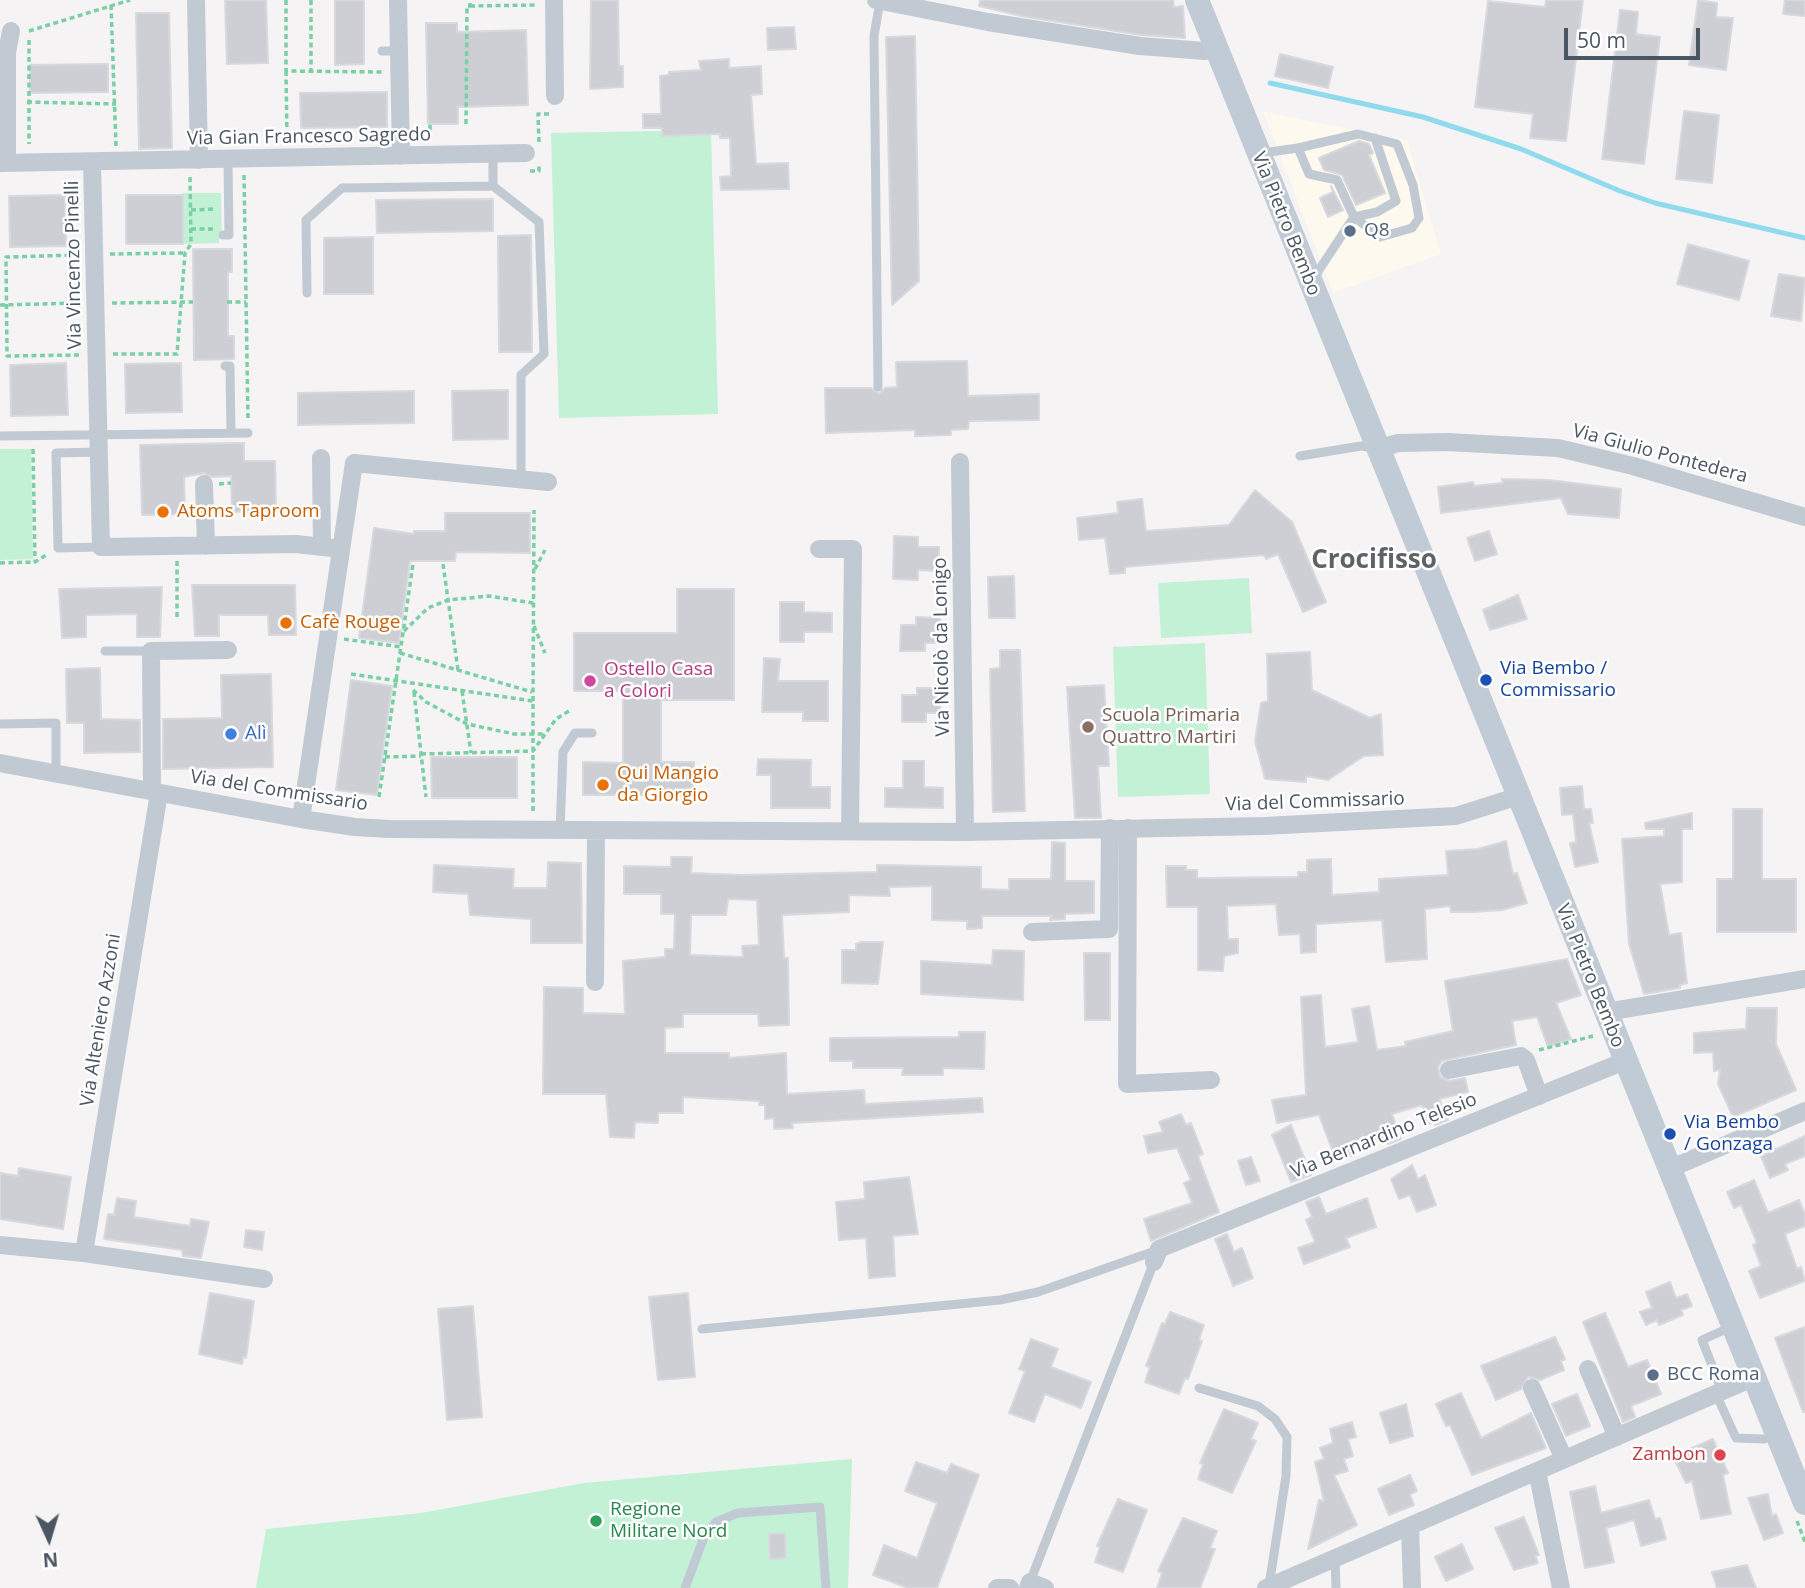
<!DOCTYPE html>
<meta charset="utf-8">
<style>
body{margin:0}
#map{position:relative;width:1805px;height:1588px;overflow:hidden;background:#f5f3f3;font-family:"Open Sans",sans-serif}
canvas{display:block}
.north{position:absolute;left:14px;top:1504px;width:70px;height:70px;-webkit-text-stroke:5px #fff;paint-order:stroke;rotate:176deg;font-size:19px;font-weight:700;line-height:28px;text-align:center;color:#4a5661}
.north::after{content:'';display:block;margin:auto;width:24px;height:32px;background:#4a5661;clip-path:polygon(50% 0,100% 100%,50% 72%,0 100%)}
.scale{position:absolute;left:1564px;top:28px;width:136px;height:32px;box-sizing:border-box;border:4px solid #4a5661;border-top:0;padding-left:9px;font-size:21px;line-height:24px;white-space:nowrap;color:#4a5661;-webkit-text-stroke:5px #fff;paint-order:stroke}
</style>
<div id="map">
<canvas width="1805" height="1588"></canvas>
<div class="north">N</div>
<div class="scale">50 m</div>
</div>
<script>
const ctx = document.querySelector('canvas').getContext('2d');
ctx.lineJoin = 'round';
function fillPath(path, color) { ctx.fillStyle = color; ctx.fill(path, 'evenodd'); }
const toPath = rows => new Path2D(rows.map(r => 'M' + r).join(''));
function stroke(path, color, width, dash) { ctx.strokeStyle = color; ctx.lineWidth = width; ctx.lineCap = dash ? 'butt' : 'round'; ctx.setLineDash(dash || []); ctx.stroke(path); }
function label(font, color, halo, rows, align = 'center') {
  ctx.font = font + ' "Open Sans",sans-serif'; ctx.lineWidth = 5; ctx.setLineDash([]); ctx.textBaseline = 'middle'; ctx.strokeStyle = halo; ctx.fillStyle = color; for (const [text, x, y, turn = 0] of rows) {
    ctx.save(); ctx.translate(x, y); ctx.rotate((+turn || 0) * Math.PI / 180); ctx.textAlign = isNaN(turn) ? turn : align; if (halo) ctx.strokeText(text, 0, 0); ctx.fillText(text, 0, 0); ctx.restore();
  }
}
const commercial = toPath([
 [1263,111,1407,141,1441,254,1333,293]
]);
const green = toPath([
 [711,130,718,414,559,418,551,133],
 [182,193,221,193,222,239,219,239,219,243,183,244],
 [0,449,31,449,33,559,0,560],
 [1249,578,1252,633,1161,638,1158,583],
 [1205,643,1210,794,1118,797,1113,647],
 [852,1459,848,1588,256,1588,266,1529,421,1513,584,1483]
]);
const stream = toPath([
 [1270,83,1423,117,1521,149,1620,191,1655,203,1805,238]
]);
const building = toPath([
 [225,0,266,0,268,63,227,64,225,0],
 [335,0,364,0,364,64,335,65,335,0],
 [591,0,618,0,619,66,623,66,623,87,590,89,591,0],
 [980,0,1173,0,1174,7,1183,6,1185,38,1141,35,1021,16,979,6,980,0],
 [1546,0,1583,0,1566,141,1530,138,1533,114,1475,107,1488,1,1545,7,1546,0],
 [1698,0,1717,3,1716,17,1733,18,1726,70,1689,65,1698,0],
 [1785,0,1805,0,1805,16,1783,14,1785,0],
 [1620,10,1638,12,1636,34,1660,37,1644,164,1602,159,1620,10],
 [136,13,169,13,172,148,139,149,136,13],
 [426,23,457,23,457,32,526,30,528,105,458,107,458,124,428,124,426,23],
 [794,27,796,49,768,50,767,28,794,27],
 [915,36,919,281,892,305,886,37,915,36],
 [1280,54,1333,67,1328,88,1275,76,1280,54],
 [729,59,729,68,761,66,762,94,751,95,756,164,788,163,789,189,721,190,720,177,731,176,730,138,720,138,720,134,662,136,662,128,643,128,643,114,661,114,660,76,669,75,669,72,701,70,699,61,729,59],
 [108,64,108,92,30,93,30,65,108,64],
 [387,92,387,127,301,128,300,93,387,92],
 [1684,111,1719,115,1712,183,1676,179,1684,111],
 [1359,141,1369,144,1373,153,1369,155,1385,193,1356,205,1342,175,1324,170,1319,158,1359,141],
 [1331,186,1343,210,1328,217,1320,198,1333,192,1331,186],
 [65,195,66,246,10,247,9,196,65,195],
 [126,195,183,195,183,244,126,244,126,195],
 [493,199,493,231,377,233,376,200,493,199],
 [531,235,532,352,499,352,498,236,531,235],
 [373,237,373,294,324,294,324,238,373,237],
 [1688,244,1749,261,1739,300,1677,284,1688,244],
 [193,249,232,249,232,272,228,272,228,336,234,336,234,359,194,360,193,249],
 [1779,274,1805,278,1801,321,1771,316,1779,274],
 [967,361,968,396,1039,394,1039,420,969,421,968,429,951,430,951,435,915,436,915,430,826,433,825,388,871,388,879,394,885,388,897,387,896,362,967,361],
 [66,363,68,415,11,416,10,365,66,363],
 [181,363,182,412,126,413,125,364,181,363],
 [508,390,508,439,453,440,452,391,508,390],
 [414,391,414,423,298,425,298,393,414,391],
 [236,443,244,443,244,461,275,461,276,511,232,512,231,476,212,477,204,473,184,477,185,514,142,515,140,445,236,443],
 [1502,479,1549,480,1621,489,1619,518,1568,514,1561,498,1441,513,1438,487,1473,482,1474,486,1503,483,1502,479],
 [1255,490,1292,522,1326,602,1303,612,1278,554,1266,559,1264,555,1125,567,1125,573,1110,574,1105,538,1079,540,1077,518,1118,513,1117,502,1142,499,1146,531,1229,525,1255,490],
 [445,513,530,513,530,553,456,552,455,561,410,561,399,643,359,638,374,528,414,534,414,531,445,531,445,513],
 [1489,531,1497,554,1475,561,1467,538,1489,531],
 [894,536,918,537,918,547,939,547,939,571,918,570,918,580,893,579,894,536],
 [1014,576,1015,618,989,618,988,577,1014,576],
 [192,585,295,585,296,635,269,635,268,615,219,615,219,636,195,636,192,585],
 [162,587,160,637,137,637,137,614,86,615,86,637,62,638,59,589,162,587],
 [677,589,734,589,734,700,661,700,661,762,694,762,694,791,667,791,667,795,583,795,583,762,623,763,623,691,574,691,574,633,677,633,677,589],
 [1518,595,1527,619,1490,630,1483,610,1518,595],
 [780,602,804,602,804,612,832,613,832,632,804,632,804,642,780,642,780,602],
 [916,617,940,618,939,643,925,643,925,651,900,651,901,625,916,625,916,617],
 [1000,650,1020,650,1025,811,993,812,990,669,1000,668,1000,650],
 [1310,652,1312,690,1370,718,1381,714,1383,755,1364,756,1328,780,1306,776,1306,782,1265,779,1255,741,1261,703,1268,701,1267,654,1310,652],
 [764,658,780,659,778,681,828,681,828,721,803,721,803,712,762,712,764,658],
 [100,668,101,719,140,720,140,752,84,753,84,723,67,723,66,669,100,668],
 [271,674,273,767,163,769,163,719,222,718,221,675,271,674],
 [351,680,392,686,377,795,336,790,351,680],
 [1104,685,1109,766,1098,766,1101,818,1075,818,1067,687,1104,685],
 [917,688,940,688,940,713,926,713,926,722,902,722,902,695,917,695,917,688],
 [431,757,517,757,517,798,432,798,431,757],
 [758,759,811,760,811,787,830,787,830,808,771,808,771,775,757,775,758,759],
 [903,761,924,761,924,787,943,788,943,808,885,807,885,788,903,788,903,761],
 [1582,786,1584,809,1591,809,1593,823,1589,823,1598,862,1575,867,1570,843,1576,842,1573,814,1562,815,1560,788,1582,786],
 [1733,809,1762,809,1762,879,1796,879,1796,932,1717,932,1717,879,1733,879,1733,809],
 [1692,813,1692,829,1682,829,1682,882,1660,884,1669,935,1681,933,1687,983,1680,985,1680,988,1644,994,1629,944,1622,839,1664,836,1664,829,1646,829,1645,823,1692,813],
 [1506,841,1513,874,1517,873,1527,903,1502,910,1472,912,1451,912,1450,906,1425,909,1427,959,1386,962,1382,920,1316,924,1316,952,1301,953,1300,934,1279,935,1276,904,1227,906,1228,939,1238,939,1238,953,1224,956,1223,971,1198,970,1198,907,1167,907,1166,866,1186,866,1186,870,1197,870,1197,878,1298,877,1298,872,1307,872,1307,860,1331,859,1332,895,1379,892,1379,879,1448,875,1446,851,1478,849,1506,841],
 [1052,842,1065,843,1065,881,1094,881,1094,913,1065,914,1065,919,1050,920,1051,916,982,916,982,928,967,929,967,921,932,920,932,886,889,887,890,896,849,895,849,912,782,915,784,958,788,958,789,1025,759,1026,758,1014,683,1014,683,1027,665,1028,665,1053,729,1053,729,1058,786,1053,787,1094,864,1090,865,1104,982,1098,983,1112,792,1123,793,1128,774,1129,774,1118,765,1119,765,1105,759,1105,759,1101,683,1097,683,1113,658,1113,658,1123,635,1122,634,1138,610,1137,606,1094,543,1094,544,987,583,988,583,1013,625,1014,623,961,665,957,665,949,674,949,675,914,661,914,661,894,624,894,624,866,671,867,671,857,692,857,691,873,742,875,877,872,877,865,981,867,981,889,1009,890,1009,879,1051,879,1052,842],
 [728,899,757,900,759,945,742,946,743,957,690,955,691,915,726,915,728,899],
 [548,862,581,863,582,943,531,943,531,919,470,915,468,894,433,892,434,865,514,869,513,888,547,888,548,862],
 [861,942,883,942,878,984,842,983,842,950,856,950,856,944,861,942],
 [993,950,1024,951,1023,1000,921,994,921,961,992,965,993,950],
 [1084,953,1110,953,1110,1020,1085,1020,1084,953],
 [1567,959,1581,995,1556,1003,1571,1039,1548,1047,1537,1017,1512,1021,1516,1045,1442,1061,1438,1067,1440,1077,1450,1081,1465,1078,1468,1092,1439,1099,1448,1120,1435,1125,1434,1122,1428,1124,1422,1105,1392,1114,1401,1139,1388,1144,1381,1139,1353,1150,1355,1155,1336,1160,1319,1115,1277,1123,1272,1100,1306,1095,1301,997,1321,995,1325,1047,1358,1042,1352,1009,1369,1006,1377,1050,1406,1046,1405,1042,1453,1031,1445,981,1567,959],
 [1747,1008,1777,1008,1776,1044,1796,1090,1733,1117,1718,1084,1720,1070,1714,1071,1713,1052,1694,1053,1694,1033,1746,1029,1747,1008],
 [959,1032,985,1032,984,1069,943,1068,943,1075,902,1075,903,1068,853,1068,853,1061,830,1061,830,1038,959,1037,959,1032],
 [1181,1114,1186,1125,1191,1123,1203,1154,1198,1156,1219,1212,1151,1241,1144,1219,1192,1203,1184,1183,1191,1180,1177,1148,1148,1153,1144,1136,1163,1132,1159,1122,1181,1114],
 [1291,1125,1311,1175,1291,1182,1272,1135,1291,1125],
 [1805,1136,1805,1156,1785,1164,1788,1170,1770,1178,1761,1156,1805,1136],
 [1251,1157,1260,1181,1246,1185,1238,1161,1251,1157],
 [1412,1165,1418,1179,1425,1175,1436,1205,1417,1212,1410,1195,1399,1199,1391,1179,1412,1165],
 [19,1168,71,1177,63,1229,0,1219,0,1173,18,1176,19,1168],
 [909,1177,918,1234,893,1236,895,1276,869,1278,866,1238,839,1240,836,1202,865,1199,864,1182,909,1177],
 [1754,1180,1768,1213,1799,1200,1805,1214,1805,1226,1785,1234,1797,1269,1801,1267,1805,1281,1760,1298,1749,1271,1761,1266,1753,1245,1757,1243,1741,1205,1734,1208,1727,1192,1754,1180],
 [1319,1197,1326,1214,1367,1198,1376,1227,1346,1238,1350,1247,1304,1264,1298,1248,1315,1242,1306,1220,1312,1217,1306,1202,1319,1197],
 [117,1198,136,1201,134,1217,190,1226,191,1219,209,1222,201,1258,183,1256,182,1250,104,1239,108,1214,114,1215,117,1198],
 [246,1230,264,1232,262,1250,244,1247,246,1230],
 [1227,1234,1234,1252,1242,1248,1253,1278,1233,1286,1215,1239,1227,1234],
 [1670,1282,1676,1298,1687,1294,1692,1306,1681,1310,1683,1315,1659,1325,1657,1320,1646,1325,1640,1312,1652,1308,1646,1292,1670,1282],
 [210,1293,254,1301,246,1358,243,1357,242,1364,199,1354,210,1293],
 [688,1293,695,1377,658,1380,649,1297,688,1293],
 [473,1306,482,1417,447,1420,438,1309,473,1306],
 [1170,1312,1204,1325,1199,1340,1202,1341,1188,1379,1185,1378,1179,1394,1145,1382,1150,1367,1146,1366,1162,1323,1165,1324,1170,1312],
 [1605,1313,1628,1367,1647,1360,1661,1394,1631,1406,1635,1417,1623,1422,1583,1322,1605,1313],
 [1805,1327,1805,1412,1803,1412,1775,1338,1805,1327],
 [1555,1337,1565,1359,1561,1361,1564,1370,1540,1380,1528,1377,1521,1389,1496,1400,1481,1366,1555,1337],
 [1031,1339,1058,1349,1051,1367,1091,1382,1081,1408,1045,1394,1034,1422,1009,1413,1025,1371,1019,1369,1031,1339],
 [1461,1393,1481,1438,1531,1413,1546,1448,1472,1475,1450,1425,1446,1426,1436,1404,1461,1393],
 [1577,1394,1590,1426,1566,1436,1552,1404,1577,1394],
 [1406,1404,1413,1436,1390,1443,1380,1413,1406,1404],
 [1224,1409,1258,1423,1251,1439,1256,1441,1232,1493,1198,1479,1203,1464,1200,1463,1224,1409],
 [1352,1422,1356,1437,1348,1439,1353,1456,1344,1459,1348,1471,1334,1475,1357,1525,1308,1549,1319,1500,1324,1501,1315,1462,1324,1459,1320,1448,1333,1443,1330,1429,1352,1422],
 [1713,1439,1728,1473,1723,1475,1731,1514,1701,1519,1692,1481,1686,1483,1673,1456,1713,1439],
 [916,1462,947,1473,951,1464,979,1475,937,1588,908,1588,873,1575,884,1545,917,1558,937,1503,905,1491,916,1462],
 [1410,1475,1417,1491,1410,1494,1414,1505,1389,1515,1378,1489,1410,1475],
 [1595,1486,1601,1513,1649,1500,1655,1519,1660,1518,1666,1539,1641,1546,1634,1520,1606,1528,1614,1562,1585,1568,1570,1492,1595,1486],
 [1768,1494,1772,1516,1776,1514,1783,1533,1764,1540,1748,1498,1768,1494],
 [1118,1499,1147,1510,1123,1572,1095,1562,1100,1547,1097,1546,1118,1499],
 [1524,1517,1539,1555,1535,1556,1538,1563,1514,1570,1495,1528,1524,1517],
 [1183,1518,1217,1531,1210,1548,1215,1549,1200,1588,1157,1588,1162,1573,1158,1571,1183,1518],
 [785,1533,786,1558,770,1559,769,1534,785,1533],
 [1462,1544,1473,1569,1446,1581,1435,1557,1462,1544],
 [1747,1565,1756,1588,1717,1588,1712,1572,1747,1565]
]);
const path = toPath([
 [286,0,286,71,384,72],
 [311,0,311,71],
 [111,5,116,146],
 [470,6,538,5],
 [29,31,130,0],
 [29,40,29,144],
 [286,71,287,139],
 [27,102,116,104],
 [466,124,467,6,470,6,470,0],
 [430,125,430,135],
 [539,142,538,114,551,114],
 [530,171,539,171,539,164],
 [244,175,248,420],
 [191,210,216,209],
 [191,229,214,229],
 [110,254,185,253],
 [78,255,6,257,7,356,80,355],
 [227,302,246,302],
 [112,303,193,302],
 [0,305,78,303],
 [113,354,177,354,185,253,191,244,190,177],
 [33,449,35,562],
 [219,484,231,483],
 [177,561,177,618],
 [0,563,35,562,48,554],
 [443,564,458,670],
 [535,569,545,550],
 [534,626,545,653],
 [404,631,428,608,448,600,489,596,533,603],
 [344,639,401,647],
 [400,653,532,692],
 [351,674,533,701,533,812],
 [413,690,426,702,467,724,514,734,545,734],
 [462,691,471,753],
 [414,692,426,797],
 [533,701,534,510],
 [421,754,533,751,556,719,569,711],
 [385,757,421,756],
 [379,797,413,564],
 [1539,1050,1593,1036],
 [1797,1521,1805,1542]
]);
const lane = toPath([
 [382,51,399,51],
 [1298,148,1358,134,1397,144,1413,185,1419,218,1412,228,1380,237,1354,217],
 [1263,153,1298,148,1309,174,1337,180,1354,217,1313,279],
 [493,154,493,186],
 [1354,217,1377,212,1396,201,1375,138],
 [223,235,229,235,228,160],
 [307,293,306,220,342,188,493,186,539,222,544,354,521,375,521,480],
 [225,366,230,366,231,433],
 [878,387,874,36,880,1],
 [0,436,248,433],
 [99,452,56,453,58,548,101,547],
 [1300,456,1361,446,1375,448],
 [105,651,151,651],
 [0,724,56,723,56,772],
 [560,831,563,752,575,733,592,733],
 [702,1329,1000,1300,1038,1292,1158,1250],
 [1199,1388,1258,1406,1275,1419,1287,1437,1286,1476,1269,1586],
 [1722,1391,1702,1340,1733,1326],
 [1716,1394,1736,1438,1764,1439,1776,1435],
 [1335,1558,1336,1588],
 [1030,1582,1154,1262],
 [685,1588,704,1537,716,1522,738,1513,820,1507,826,1588]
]);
const street = toPath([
 [196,0,199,160],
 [398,0,401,156],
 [554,0,555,96],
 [876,0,988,22,1140,46,1205,51,1215,48],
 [92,162,101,547,296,544,341,549],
 [0,163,526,153],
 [7,163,7,53,11,31],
 [1377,449,1398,443,1447,442,1558,448,1633,466,1805,517],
 [321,458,322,546],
 [960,462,965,832],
 [204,484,206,546],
 [819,549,853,549,850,831],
 [0,763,301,819,355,827,389,829,965,832,1264,826,1456,816,1519,796],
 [152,791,151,651,228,650],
 [301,819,354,463,548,482],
 [1128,828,1127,1084,1211,1080],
 [1032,932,1109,929,1110,828],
 [595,982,596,831],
 [1606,1012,1805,979],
 [1449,1070,1521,1056,1526,1060,1539,1096],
 [1669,1169,1805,1111],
 [0,1245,84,1253,264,1279],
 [84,1253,159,793],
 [1154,1262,1159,1249,1625,1061],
 [1588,1369,1617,1437],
 [1532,1388,1564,1459],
 [1537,1471,1561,1588],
 [1410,1526,1412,1588],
 [997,1588,1010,1588],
 [1028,1588,1030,1582,1045,1588],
 [1266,1588,1755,1377]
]);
const secondary = toPath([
 [1197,0,1805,1503]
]);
const markers = [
 [1350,231,7,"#5c6f8a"],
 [163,512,7,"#e8710a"],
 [286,623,7,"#e8710a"],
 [1486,680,7,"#1a4fb4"],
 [590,681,7,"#d1479c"],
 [1088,727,7,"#8d6e63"],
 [231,734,7,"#3f7fe0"],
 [603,785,7,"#e8710a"],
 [1670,1134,7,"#1a4fb4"],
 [1653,1375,7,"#5c6f8a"],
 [1720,1455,7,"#e0444e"],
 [596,1521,7,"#2e9e5b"]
];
const streetNames = [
 ["Via Gian Francesco Sagredo",309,137,-1],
 ["Via Pietro Bembo",1286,224,68],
 ["Via Vincenzo Pinelli",74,265,-91],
 ["Via Giulio Pontedera",1660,454,15],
 ["Via Nicolò da Lonigo",942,647,-91],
 ["Via del Commissario",279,791,9],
 ["Via del Commissario",1315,802,-2],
 ["Via Pietro Bembo",1590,976,68],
 ["Via Alteniero Azzoni",101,1020,-81],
 ["Via Bernardino Telesio",1384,1136,-22]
];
const serviceNames = [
 ["Q8",1364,231],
 ["BCC Roma",1667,1375]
];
const foodNames = [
 ["Atoms Taproom",177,512],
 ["Cafè Rouge",300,623],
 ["Qui Mangio",617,774],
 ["da Giorgio",617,796]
];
const transitNames = [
 ["Via Bembo /",1500,669],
 ["Commissario",1500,691],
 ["Via Bembo",1684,1123],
 ["/ Gonzaga",1684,1145]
];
const hotelNames = [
 ["Ostello Casa",604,670],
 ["a Colori",604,692]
];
const educationNames = [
 ["Scuola Primaria",1102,716],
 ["Quattro Martiri",1102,738]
];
const shopNames = [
 ["Alì",245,734]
];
const healthNames = [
 ["Zambon",1706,1455]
];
const leisureNames = [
 ["Regione",610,1510],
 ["Militare Nord",610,1532]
];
const districtNames = [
 ["Crocifisso",1374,561]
];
fillPath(commercial, '#fdf9ef');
fillPath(green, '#c3f1d5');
stroke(stream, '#90daee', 5);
fillPath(building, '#cdcfd5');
stroke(building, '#d7d9de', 2);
stroke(path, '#7ad0a6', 3.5, [5, 3.5]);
stroke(lane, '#c1cad2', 9);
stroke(street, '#c1cad2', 18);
stroke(secondary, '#c1cbd6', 24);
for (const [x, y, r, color] of markers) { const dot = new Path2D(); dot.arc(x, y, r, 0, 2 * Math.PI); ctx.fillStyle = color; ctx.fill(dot); stroke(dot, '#fff', 2.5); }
label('19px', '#4a5661', '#fff', streetNames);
label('19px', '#4e5e75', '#fff', serviceNames, 'left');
label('19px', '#c56008', '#fff', foodNames, 'left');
label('19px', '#164399', '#fff', transitNames, 'left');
label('19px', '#b23c85', '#fff', hotelNames, 'left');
label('19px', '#785e54', '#fff', educationNames, 'left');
label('19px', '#366cbe', '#fff', shopNames, 'left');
label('19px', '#be3a42', '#fff', healthNames, 'right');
label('19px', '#27864d', '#fff', leisureNames, 'left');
label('bold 26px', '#5f6368', '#fff', districtNames);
</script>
